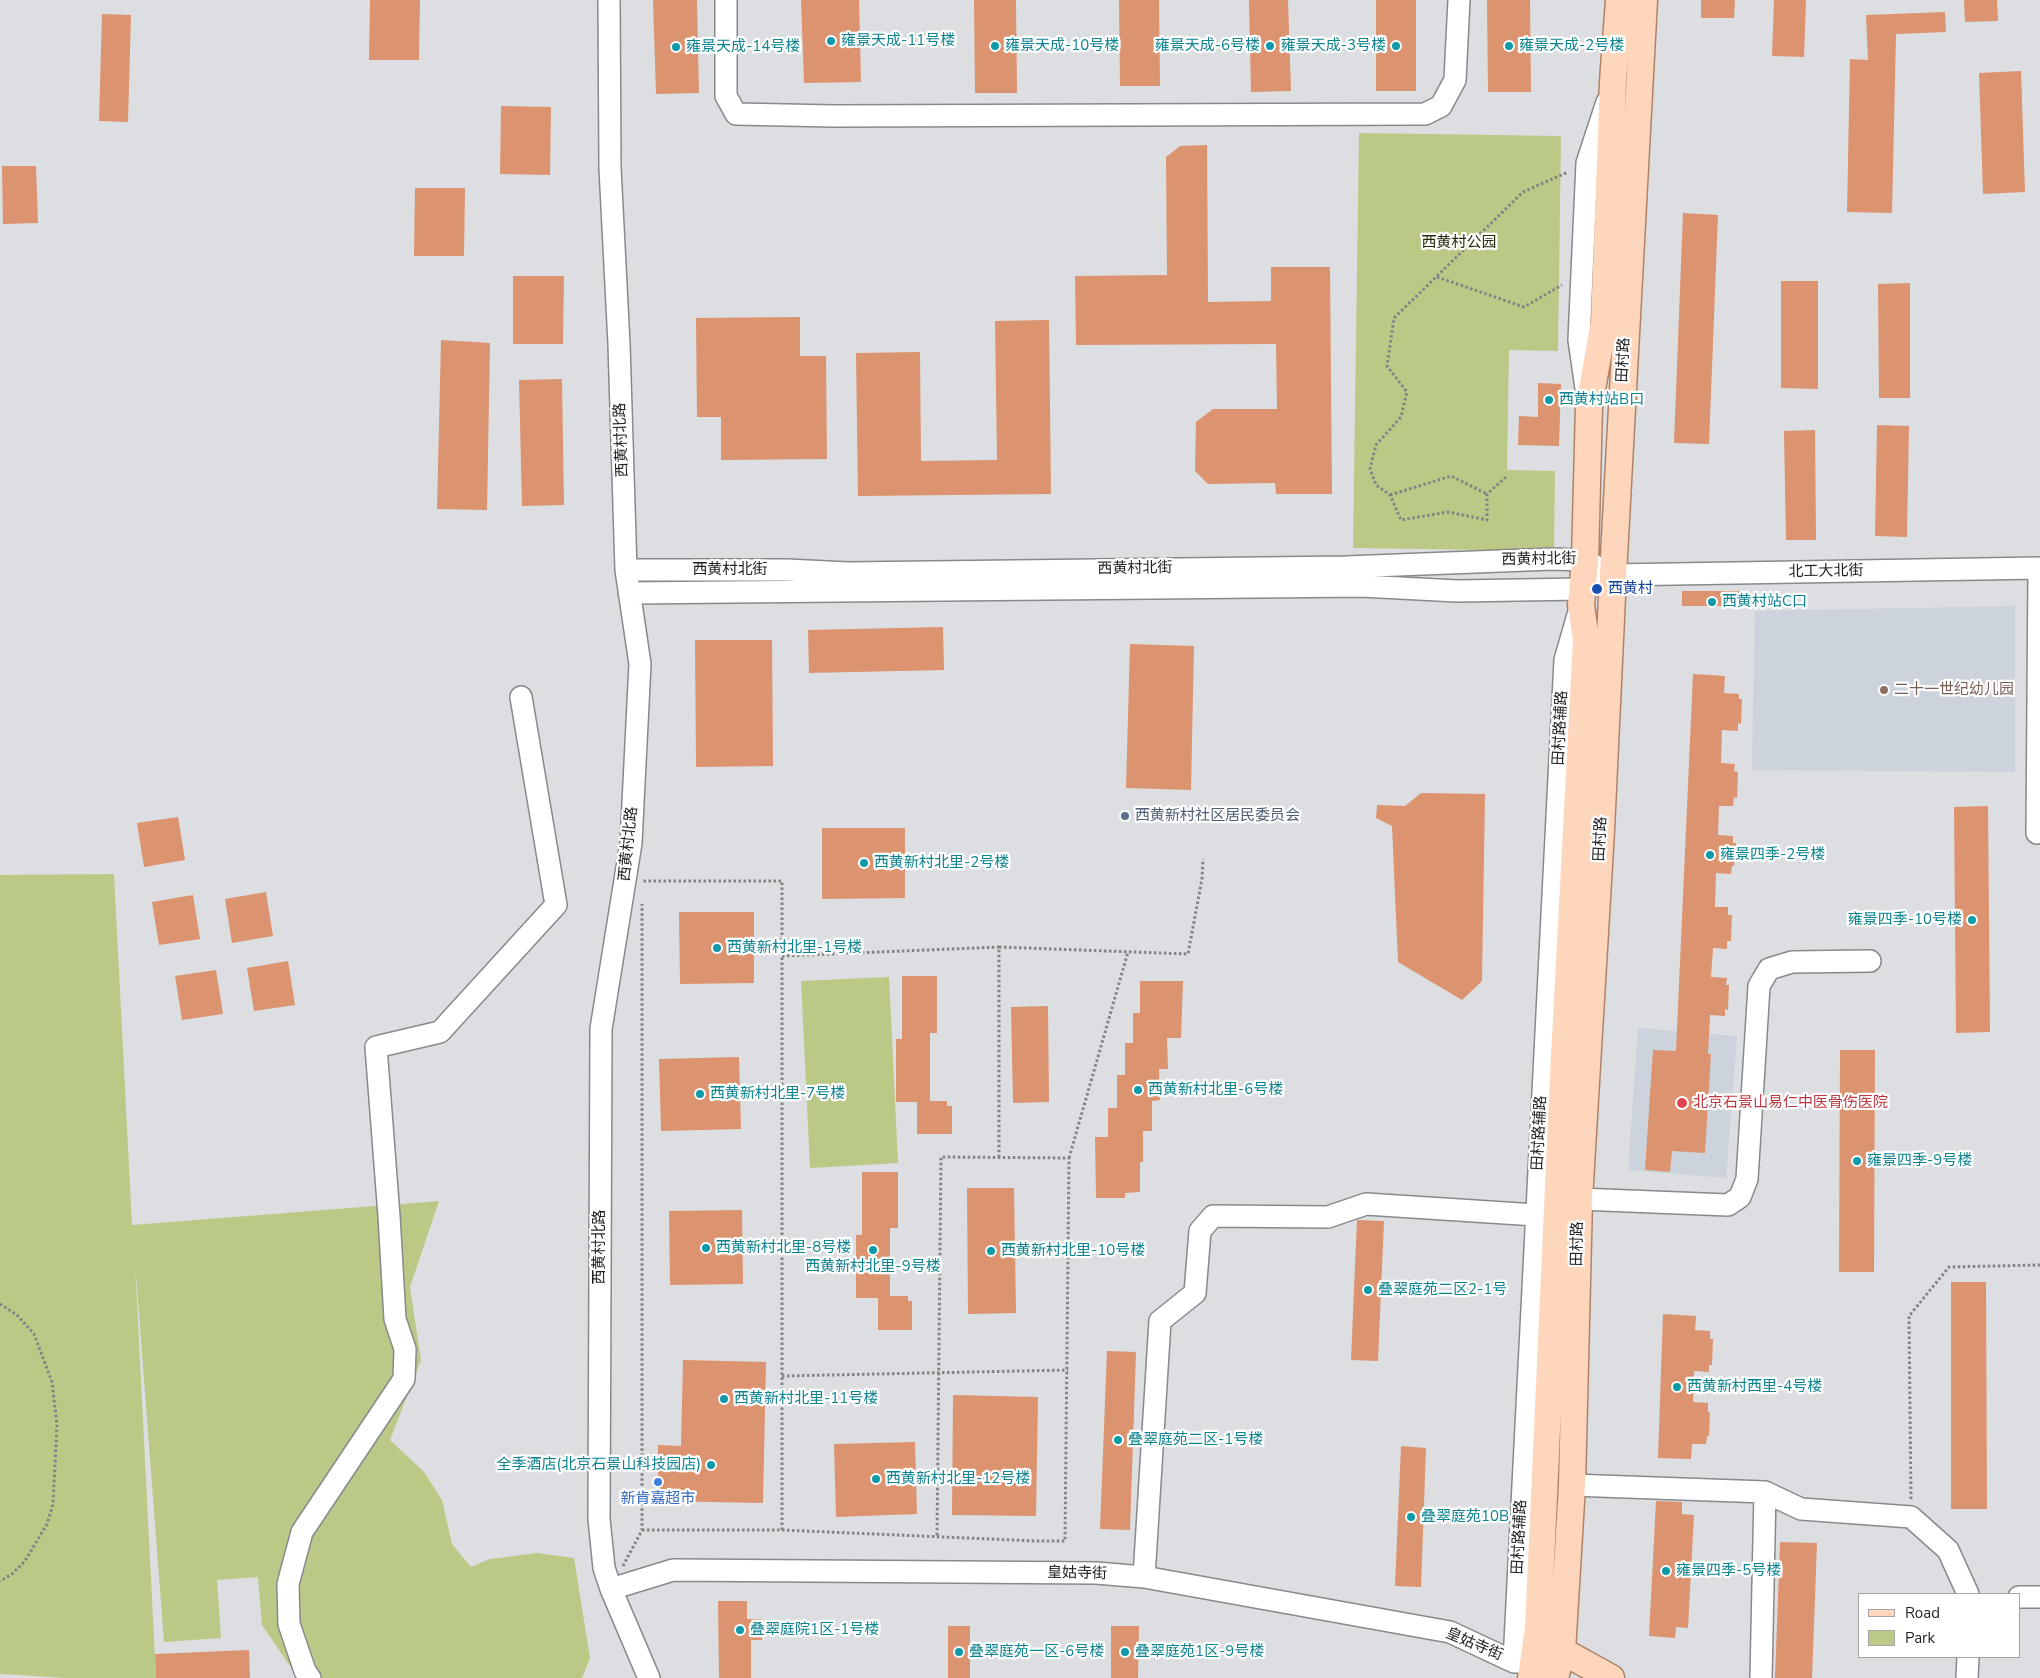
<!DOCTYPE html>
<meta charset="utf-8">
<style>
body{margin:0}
#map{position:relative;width:2040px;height:1678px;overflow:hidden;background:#dcdee1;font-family:"Nunito Sans",sans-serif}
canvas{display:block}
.legend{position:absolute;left:1858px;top:1593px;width:162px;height:65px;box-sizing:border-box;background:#fff;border:1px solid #a5a5a5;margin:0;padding:6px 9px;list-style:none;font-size:15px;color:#1d1e1f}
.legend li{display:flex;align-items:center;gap:10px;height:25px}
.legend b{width:25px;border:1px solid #a5a5a5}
</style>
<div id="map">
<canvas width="2040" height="1678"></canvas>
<ul class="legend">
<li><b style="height:6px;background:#fed6bc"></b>Road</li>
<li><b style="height:14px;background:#bbc987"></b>Park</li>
</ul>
</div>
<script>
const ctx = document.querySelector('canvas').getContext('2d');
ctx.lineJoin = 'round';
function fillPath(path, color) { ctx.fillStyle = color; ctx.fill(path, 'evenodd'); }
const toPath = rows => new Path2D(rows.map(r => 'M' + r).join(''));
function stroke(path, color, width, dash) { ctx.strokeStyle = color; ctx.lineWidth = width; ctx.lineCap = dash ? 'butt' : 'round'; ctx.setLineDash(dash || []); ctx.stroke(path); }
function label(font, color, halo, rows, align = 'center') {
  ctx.font = font + ' "Nunito Sans","Noto Sans SC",sans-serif'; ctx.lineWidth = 4.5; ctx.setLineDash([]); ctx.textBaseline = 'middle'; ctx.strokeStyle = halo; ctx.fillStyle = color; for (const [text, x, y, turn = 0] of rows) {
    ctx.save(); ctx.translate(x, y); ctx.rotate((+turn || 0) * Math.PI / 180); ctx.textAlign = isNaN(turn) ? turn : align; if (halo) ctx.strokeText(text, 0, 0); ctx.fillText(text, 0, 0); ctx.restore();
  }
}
const built = toPath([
 [2015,606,2015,772,1752,770,1755,611],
 [1638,1028,1737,1036,1726,1178,1628,1170]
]);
const green = toPath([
 [1359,133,1561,136,1558,351,1509,350,1507,470,1555,471,1554,551,1353,548],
 [114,874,132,1225,439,1201,410,1287,421,1360,390,1440,424,1472,442,1500,452,1544,471,1567,490,1559,537,1553,574,1558,590,1658,582,1678,298,1678,262,1625,258,1577,217,1580,221,1638,164,1642,135,1262,156,1678,65,1678,0,1674,0,875],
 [889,977,898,1163,810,1168,801,981]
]);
const building = toPath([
 [370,0,420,0,419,60,369,60],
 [653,0,697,0,699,93,656,94],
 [801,0,859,0,861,82,804,83],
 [974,0,1016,0,1017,93,975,93],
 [1119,0,1159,0,1160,86,1120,86],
 [1249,0,1288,0,1291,91,1251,92],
 [1376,0,1416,0,1416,91,1376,91],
 [1487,0,1530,0,1531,92,1488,92],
 [1701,0,1735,0,1734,18,1701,18],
 [1774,0,1806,0,1804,57,1772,56],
 [1964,0,1997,0,1998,21,1965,22],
 [1945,12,1946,32,1896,34,1892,213,1847,212,1850,59,1868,60,1866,15],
 [102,14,131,15,128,122,99,121],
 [2021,71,2025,192,1983,194,1979,73],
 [501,106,551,107,550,175,500,174],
 [1207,145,1208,302,1271,301,1271,267,1330,267,1332,494,1276,494,1275,483,1208,484,1195,471,1196,422,1213,409,1277,409,1276,344,1076,345,1075,276,1167,275,1166,157,1180,146],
 [2,166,36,166,38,223,3,224],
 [415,188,465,188,464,256,414,256],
 [1683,213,1718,215,1709,444,1674,443],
 [513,276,564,276,563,344,513,344],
 [1781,281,1818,281,1818,389,1781,388],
 [1910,283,1910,398,1879,398,1878,284],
 [800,317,800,356,826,356,827,459,721,460,721,417,697,417,696,318],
 [1049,320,1051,494,858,496,856,353,920,352,921,461,997,460,995,321],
 [441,340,490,343,487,510,437,509],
 [562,379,564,505,522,506,519,380],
 [1538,383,1561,384,1559,446,1518,445,1519,416,1538,417],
 [1877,425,1909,426,1907,537,1875,536],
 [1815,430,1816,540,1786,540,1784,431],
 [1682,591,1742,591,1742,606,1682,606],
 [943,627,944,670,809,673,808,630],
 [695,640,772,640,773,766,696,767],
 [1130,644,1194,646,1191,790,1126,788],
 [1693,674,1725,676,1724,693,1739,694,1739,699,1742,699,1741,724,1738,723,1738,731,1722,730,1721,763,1735,764,1734,771,1738,772,1737,798,1734,797,1733,806,1719,806,1718,835,1733,836,1733,843,1736,843,1734,866,1732,866,1731,874,1716,873,1715,907,1728,907,1728,915,1732,915,1731,941,1727,941,1727,949,1713,948,1711,977,1727,978,1726,985,1729,985,1728,1010,1725,1009,1725,1016,1710,1015,1708,1054,1711,1054,1705,1153,1672,1151,1670,1172,1645,1170,1653,1050,1676,1051],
 [1421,793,1485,794,1482,981,1462,1000,1398,962,1392,826,1376,818,1377,805,1405,806],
 [1988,806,1990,1032,1956,1033,1954,807],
 [178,817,185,860,144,867,137,823],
 [822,828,905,828,905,898,822,899],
 [266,892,273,936,232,943,225,899],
 [193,895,200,939,159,945,152,902],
 [679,912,754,912,754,983,680,984],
 [288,961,295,1005,254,1011,247,968],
 [216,970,223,1014,182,1020,175,976],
 [902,976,937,976,937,1033,930,1033,930,1101,947,1101,947,1106,952,1106,952,1134,917,1134,917,1102,896,1102,896,1039,902,1039],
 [1140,981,1183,981,1181,1038,1167,1038,1168,1069,1159,1069,1160,1100,1152,1101,1152,1131,1143,1131,1143,1162,1140,1162,1140,1192,1125,1193,1125,1198,1096,1198,1095,1137,1108,1137,1108,1108,1117,1108,1117,1075,1125,1075,1125,1043,1133,1043,1133,1013,1140,1013],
 [1048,1006,1049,1102,1013,1103,1011,1007],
 [1840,1050,1875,1050,1874,1272,1839,1272],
 [739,1057,741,1129,661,1131,659,1059],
 [862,1172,898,1172,898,1228,890,1228,890,1296,908,1296,908,1301,912,1301,912,1330,878,1330,878,1298,856,1298,856,1235,862,1235],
 [967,1188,1014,1188,1016,1313,968,1314],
 [742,1210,743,1284,670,1285,669,1211],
 [1357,1220,1384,1221,1378,1361,1351,1360],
 [1951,1282,1986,1282,1987,1509,1951,1509],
 [1663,1314,1696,1316,1695,1330,1710,1331,1710,1339,1713,1339,1712,1365,1709,1365,1709,1372,1694,1371,1693,1402,1708,1403,1708,1412,1710,1412,1709,1436,1707,1436,1706,1444,1692,1444,1691,1459,1658,1458],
 [1107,1351,1136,1352,1130,1530,1100,1529],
 [683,1360,766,1362,763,1503,658,1501,658,1445,681,1446],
 [953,1395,1038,1397,1036,1516,952,1515],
 [915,1442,917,1514,836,1517,834,1444],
 [1401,1446,1426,1448,1421,1587,1395,1586],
 [1656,1501,1682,1502,1682,1514,1694,1515,1688,1628,1676,1627,1675,1638,1649,1636],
 [1780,1542,1817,1543,1812,1678,1775,1678],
 [718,1601,747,1601,747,1619,762,1619,762,1640,751,1640,751,1678,719,1678],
 [948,1626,970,1626,970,1678,948,1678],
 [1111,1626,1139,1626,1138,1678,1111,1678],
 [249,1650,250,1678,156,1678,155,1654]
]);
const path = toPath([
 [1437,277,1524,307,1562,285],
 [1506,477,1487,494,1487,520,1448,512,1401,520,1390,495,1376,485,1370,469,1376,445,1401,417,1407,392,1387,366,1394,318,1523,192,1568,172],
 [1390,495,1451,476,1487,494],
 [999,947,1188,954,1202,879,1203,859],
 [782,956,999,947,999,1158],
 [1069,1158,1128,952],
 [0,1304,17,1315,34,1334,52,1382,57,1425,53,1504,47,1524,25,1561,12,1574,0,1581],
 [782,1376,1068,1370],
 [1911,1499,1909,1316,1949,1267,2040,1265],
 [642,1530,782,1530,782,881,643,881],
 [782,1530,1036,1541,1065,1541,1069,1158,941,1157,937,1536],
 [623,1566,642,1530,642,904]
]);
const minor = toPath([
 [609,0,610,168,619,344,626,570,640,664,631,843,601,1029,599,1519,604,1568,611,1589,649,1678],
 [726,0,726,96,736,114,834,116,1425,114,1441,106,1455,80,1459,0],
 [1587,395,1579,340,1587,163,1607,102],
 [626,570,787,570,848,573,1346,567,1552,559,1585,560,1599,568],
 [629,593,1362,586,1457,591,1582,589,1613,575,2040,568],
 [2037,833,2039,569],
 [1579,1199,1728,1205,1740,1197,1747,1179,1759,986,1769,969,1792,962,1870,961],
 [1572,1485,1765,1492,1801,1509,1911,1517,1948,1550,1968,1594],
 [1144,1577,1160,1321,1195,1293,1200,1231,1213,1216,1328,1217,1366,1204,1536,1215],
 [611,1589,673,1570,1096,1573,1144,1577,1450,1632,1514,1662,1527,1662],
 [2019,1597,2040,1597],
 [1514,1662,1565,660,1580,608],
 [310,1678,305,1671,289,1624,288,1584,302,1532,404,1379,405,1349,395,1319,389,1216,376,1047,440,1032,556,905,521,697],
 [1761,1678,1765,1492],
 [1967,1678,1968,1657]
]);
const major = toPath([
 [1547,1657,1562,1651,1611,1678],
 [1531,1678,1538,1628,1563,1076,1586,640,1581,605,1585,560,1589,406,1604,322,1613,82,1619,0],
 [1555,1678,1562,1651,1572,1485,1579,1199,1601,831,1613,575,1644,0]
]);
const markers = [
 [831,41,5,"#0f9aa8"],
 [995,46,5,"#0f9aa8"],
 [1270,46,5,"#0f9aa8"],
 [1396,46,5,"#0f9aa8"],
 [1509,46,5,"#0f9aa8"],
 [676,47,5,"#0f9aa8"],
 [1549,400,5,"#0f9aa8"],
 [1597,589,6,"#1a4fb4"],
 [1712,602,5,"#0f9aa8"],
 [1884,690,5,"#8d6e63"],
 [1125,816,5,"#5c6f8a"],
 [1710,855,5,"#0f9aa8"],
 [864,863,5,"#0f9aa8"],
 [1972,920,5,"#0f9aa8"],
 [717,948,5,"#0f9aa8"],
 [1138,1090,5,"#0f9aa8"],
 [700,1094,5,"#0f9aa8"],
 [1682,1103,6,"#e0444e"],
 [1857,1161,5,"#0f9aa8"],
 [706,1248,5,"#0f9aa8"],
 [873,1250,5,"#0f9aa8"],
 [991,1251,5,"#0f9aa8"],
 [1368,1290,5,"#0f9aa8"],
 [1677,1387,5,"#0f9aa8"],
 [724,1399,5,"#0f9aa8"],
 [1118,1440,5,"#0f9aa8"],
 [711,1465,5,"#0f9aa8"],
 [876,1479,5,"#0f9aa8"],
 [658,1482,5,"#3f7fe0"],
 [1411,1517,5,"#0f9aa8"],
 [1666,1571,5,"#0f9aa8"],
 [740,1630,5,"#0f9aa8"],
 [959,1652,5,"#0f9aa8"],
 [1125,1652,5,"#0f9aa8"]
];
const cultureNames = [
 ["雍景天成-11号楼",841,41],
 ["雍景天成-10号楼",1005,46],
 ["雍景天成-6号楼",1260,46,"right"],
 ["雍景天成-3号楼",1386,46,"right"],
 ["雍景天成-2号楼",1519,46],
 ["雍景天成-14号楼",686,47],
 ["西黄村站B口",1559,400],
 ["西黄村站C口",1722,602],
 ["雍景四季-2号楼",1720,855],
 ["西黄新村北里-2号楼",874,863],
 ["雍景四季-10号楼",1962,920,"right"],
 ["西黄新村北里-1号楼",727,948],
 ["西黄新村北里-6号楼",1148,1090],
 ["西黄新村北里-7号楼",710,1094],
 ["雍景四季-9号楼",1867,1161],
 ["西黄新村北里-8号楼",716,1248],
 ["西黄新村北里-10号楼",1001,1251],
 ["西黄新村北里-9号楼",873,1267,"center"],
 ["叠翠庭苑二区2-1号",1378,1290],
 ["西黄新村西里-4号楼",1687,1387],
 ["西黄新村北里-11号楼",734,1399],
 ["叠翠庭苑二区-1号楼",1128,1440],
 ["全季酒店(北京石景山科技园店)",701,1465,"right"],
 ["西黄新村北里-12号楼",886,1479],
 ["叠翠庭苑10B",1421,1517],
 ["雍景四季-5号楼",1676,1571],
 ["叠翠庭院1区-1号楼",750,1630],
 ["叠翠庭苑一区-6号楼",969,1652],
 ["叠翠庭苑1区-9号楼",1135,1652]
];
const parkNames = [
 ["西黄村公园",1459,243]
];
const streetNames = [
 ["田村路",1624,360,-87],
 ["西黄村北路",622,440,-92],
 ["西黄村北街",1539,560,-1],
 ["西黄村北街",1135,569,-1],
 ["西黄村北街",730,570],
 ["北工大北街",1826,572,-1],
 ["田村路辅路",1561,728,-87],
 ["田村路",1601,839,-87],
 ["西黄村北路",629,844,-84],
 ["田村路辅路",1540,1133,-87],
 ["田村路",1578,1244,-89],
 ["西黄村北路",600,1247,-90],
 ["田村路辅路",1520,1537,-87],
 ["皇姑寺街",1077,1574,1],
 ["皇姑寺街",1474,1645,23]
];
const transitNames = [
 ["西黄村",1608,589]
];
const educationNames = [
 ["二十一世纪幼儿园",1894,690]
];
const serviceNames = [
 ["西黄新村社区居民委员会",1135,816]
];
const healthNames = [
 ["北京石景山易仁中医骨伤医院",1693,1103]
];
const shopNames = [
 ["新肯嘉超市",658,1499]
];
fillPath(built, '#ccd3dc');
fillPath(green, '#bbc987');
fillPath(building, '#dc936f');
stroke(minor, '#87898b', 24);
stroke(major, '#af8368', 29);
stroke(path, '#828385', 3, [2.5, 2.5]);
stroke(minor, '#fff', 21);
stroke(major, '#fed6bc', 26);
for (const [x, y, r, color] of markers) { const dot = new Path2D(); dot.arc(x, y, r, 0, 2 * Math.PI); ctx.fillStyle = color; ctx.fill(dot); stroke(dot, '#fff', 2); }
label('15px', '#0d838f', '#fff', cultureNames, 'left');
label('15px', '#272d0b', '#fff', parkNames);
label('15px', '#1d1e1f', '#fff', streetNames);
label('15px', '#164399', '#fff', transitNames, 'left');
label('15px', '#785e54', '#fff', educationNames, 'left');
label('15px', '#4e5e75', '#fff', serviceNames, 'left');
label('15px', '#be3a42', '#fff', healthNames, 'left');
label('15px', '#366cbe', '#fff', shopNames);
</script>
